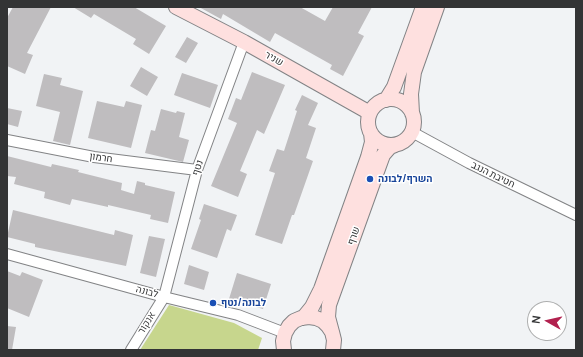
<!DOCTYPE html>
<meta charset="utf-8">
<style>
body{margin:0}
#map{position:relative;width:583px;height:357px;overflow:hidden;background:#f1f3f5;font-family:Manrope,sans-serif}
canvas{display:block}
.frame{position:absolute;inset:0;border:8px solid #333435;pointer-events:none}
.north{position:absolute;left:527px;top:301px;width:40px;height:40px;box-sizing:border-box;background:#fff;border:1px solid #adaeae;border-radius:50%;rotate:278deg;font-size:11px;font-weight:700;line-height:16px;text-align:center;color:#333435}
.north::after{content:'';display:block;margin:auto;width:14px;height:18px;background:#b2214f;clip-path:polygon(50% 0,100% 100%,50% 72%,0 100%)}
</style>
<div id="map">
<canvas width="583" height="357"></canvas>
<div class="frame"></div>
<div class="north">N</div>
</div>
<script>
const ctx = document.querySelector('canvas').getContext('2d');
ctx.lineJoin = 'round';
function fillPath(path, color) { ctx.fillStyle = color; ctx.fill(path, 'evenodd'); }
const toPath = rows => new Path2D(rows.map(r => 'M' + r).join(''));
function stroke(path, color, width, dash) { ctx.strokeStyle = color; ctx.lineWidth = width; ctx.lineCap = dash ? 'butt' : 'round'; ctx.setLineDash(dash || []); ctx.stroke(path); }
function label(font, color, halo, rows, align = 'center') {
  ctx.font = font + ' Manrope,Heebo,sans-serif'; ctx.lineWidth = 3; ctx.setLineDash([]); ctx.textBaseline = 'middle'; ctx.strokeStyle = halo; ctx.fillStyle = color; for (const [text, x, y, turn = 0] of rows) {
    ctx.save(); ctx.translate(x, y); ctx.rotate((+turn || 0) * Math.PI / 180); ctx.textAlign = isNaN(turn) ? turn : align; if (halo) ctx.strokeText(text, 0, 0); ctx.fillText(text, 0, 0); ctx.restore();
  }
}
const green = toPath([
 [169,305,234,323,262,338,258,350,140,350]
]);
const building = toPath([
 [13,7,51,7,27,53,33,55,25,74,7,66,7,18],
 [73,7,134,7,166,26,149,54,133,44,136,39,94,14,91,18],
 [199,7,300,7,325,21,333,7,372,7,358,33,364,36,343,76,330,69,332,65,275,33,270,42,223,14,221,19],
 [187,37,198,43,186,63,175,57],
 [141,67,158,77,147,96,130,86],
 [252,72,285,85,264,134,257,130,240,171,247,174,238,197,211,186,237,123,228,119,236,98,241,100],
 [182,73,218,85,210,108,174,95],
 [44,74,62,78,60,85,83,91,70,145,53,141,60,112,36,106],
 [302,95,318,103,308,125,316,128,306,158,313,161,294,215,292,215,282,244,255,235,275,173,269,171,277,149,284,151,297,111,295,110],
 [97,101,124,107,126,101,142,105,131,148,88,138],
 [7,108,22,111,18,127,7,124],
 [161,109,176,113,177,111,185,113,179,137,189,140,183,162,145,153,151,130,155,131],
 [7,156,51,167,52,164,79,170,78,172,122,183,121,190,134,194,137,181,145,183,145,185,175,192,168,223,150,219,151,215,108,205,108,207,72,199,70,205,44,198,45,192,14,184,16,177,7,176],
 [204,204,237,215,231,231,227,229,217,258,191,249,201,220,199,219],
 [13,210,114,235,115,230,133,235,126,266,35,247,35,244,7,237],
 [149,236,165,239,156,277,140,273],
 [189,265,209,272,204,290,184,284],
 [7,271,20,276,22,272,43,280,29,317,7,308],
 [237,273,271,284,263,309,229,299],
 [7,326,16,327,12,350,7,350]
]);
const street = toPath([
 [412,132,469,163,576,215],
 [7,140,94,157,197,170],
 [7,254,164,297,238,315,285,333],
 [131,350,164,297,197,170,244,42]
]);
const secondary = toPath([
 [176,7,244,42,370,113],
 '368 122a23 23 0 1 1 46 0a23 23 0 1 1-46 0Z',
 [386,100,394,87,423,7],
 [412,113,411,94,414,72,437,7],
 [303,318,312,307,321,289,368,157,372,142,371,133],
 [332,332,328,317,329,305,379,166,383,155,390,147,395,145],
 [284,350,283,341,285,333,289,326,294,321,301,318,309,317,316,318,323,321,328,326,332,332,334,340,333,350]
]);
const markers = [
 [370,179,4,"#1a4fb4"],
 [213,303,4,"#1a4fb4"]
];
const streetNames = [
 ["שניר",274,59,29],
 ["חרמון",101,158,8],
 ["נטף",198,168,-72],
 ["חטיבת הנגב",493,175,26],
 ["שרף",354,236,-70],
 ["לבונה",147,292,15],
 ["אנקור",147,323,-58]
];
const transitNames = [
 ["השרף/לבונה",378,179],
 ["לבונה/נטף",221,303]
];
fillPath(green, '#c7d68d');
fillPath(building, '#bfbdbf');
stroke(street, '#828385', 12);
stroke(secondary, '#828385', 16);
stroke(street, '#fff', 10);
stroke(secondary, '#fee0df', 14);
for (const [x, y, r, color] of markers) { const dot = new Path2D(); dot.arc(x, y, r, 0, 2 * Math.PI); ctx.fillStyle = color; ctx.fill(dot); stroke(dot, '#fff', 1.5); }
label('10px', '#333435', '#fff', streetNames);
label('bold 10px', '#164399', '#fff', transitNames, 'left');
</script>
